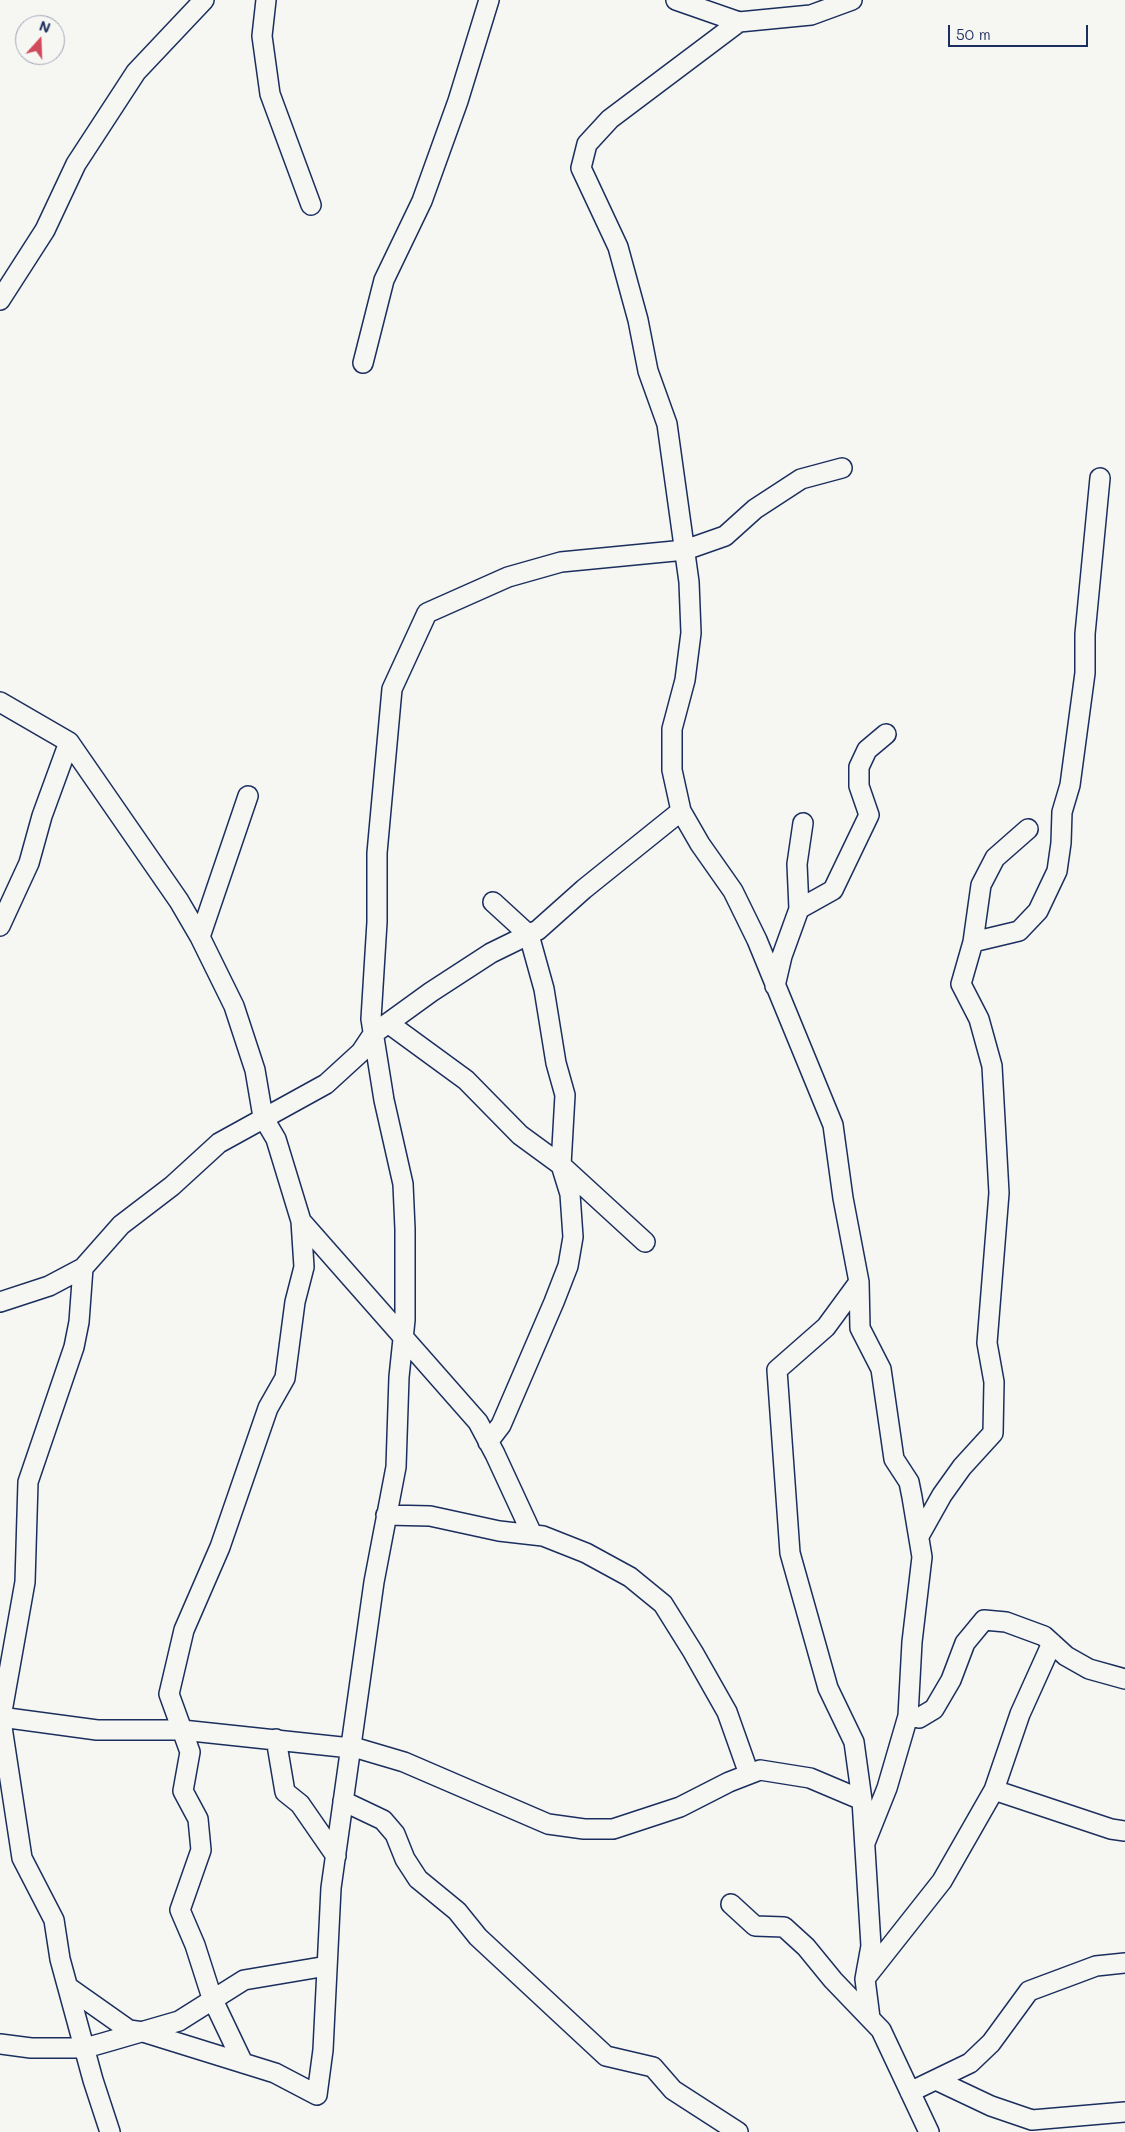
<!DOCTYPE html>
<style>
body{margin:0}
#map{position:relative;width:1125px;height:2132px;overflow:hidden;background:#f6f6f2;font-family:Mali,sans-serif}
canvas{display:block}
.north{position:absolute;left:15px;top:15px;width:50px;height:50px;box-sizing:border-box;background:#f6f6f2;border:1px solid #9ea6b7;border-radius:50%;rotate:20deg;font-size:14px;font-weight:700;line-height:20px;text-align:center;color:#1b2f5e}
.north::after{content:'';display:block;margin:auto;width:18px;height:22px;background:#d1495b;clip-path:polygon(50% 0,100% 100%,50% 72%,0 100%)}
.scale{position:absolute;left:948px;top:25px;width:140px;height:22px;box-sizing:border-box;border:2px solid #1b2f5e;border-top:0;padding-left:6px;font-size:15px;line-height:18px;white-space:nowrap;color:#1b2f5e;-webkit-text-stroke:4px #f6f6f2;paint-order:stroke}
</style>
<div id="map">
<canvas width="1125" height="2132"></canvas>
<div class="north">N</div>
<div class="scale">50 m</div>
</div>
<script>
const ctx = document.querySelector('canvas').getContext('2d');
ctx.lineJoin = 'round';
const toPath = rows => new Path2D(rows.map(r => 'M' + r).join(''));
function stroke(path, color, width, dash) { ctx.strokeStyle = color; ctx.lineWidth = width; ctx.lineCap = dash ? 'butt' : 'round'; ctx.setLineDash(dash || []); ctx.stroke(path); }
const minor = toPath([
 [266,0,262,36,270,94,311,205],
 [676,0,739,22,811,15,852,0],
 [739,22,610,119,587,144,581,168,618,247,638,320,648,371,667,424,689,582,691,633,685,680,672,729,672,770,681,811,700,844,733,891,757,940,833,1125,843,1198,859,1282,860,1328,881,1369,894,1459,909,1482,912,1497,922,1557,912,1642,908,1716,887,1788,865,1843],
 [0,300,45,230,76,164,136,72,204,0],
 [363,363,384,280,422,201,458,101,489,0],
 [0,702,69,742,179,901,200,937,234,1006,255,1070,263,1117,276,1139,301,1221,304,1267,295,1302,285,1378,268,1408,220,1547,184,1630,169,1694,190,1752,183,1791,198,1819,201,1850,180,1910,195,1945,212,1998,243,2063],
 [799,909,797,864,803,823],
 [0,926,29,863,42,816,69,742],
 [200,937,248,796],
 [973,942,1019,931,1038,911,1057,871,1061,843,1062,812,1070,785,1085,673,1085,634,1100,478],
 [775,986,782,956,799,909,833,890,869,815,859,786,859,767,867,750,886,734],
 [388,1023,466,1080,520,1135,561,1165,645,1242],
 [301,1221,478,1422,495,1454,532,1534],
 [859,1282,826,1327,777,1370,790,1553,828,1688,854,1742,862,1800,871,1946,865,1979,870,2018],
 [0,1302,49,1286,83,1268,121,1225,172,1186,219,1143,326,1084,361,1052,373,1034,431,992,491,953,538,930,584,889,681,811],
 [488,1442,501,1425,554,1302,568,1266,573,1237,570,1194,561,1165,565,1095,556,1063,544,989,529,935,493,902],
 [386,1515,430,1516,499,1531,543,1536,586,1553,630,1577,663,1604,693,1652,727,1712,749,1774],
 [919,1536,942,1495,962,1467,993,1433,994,1382,987,1343,999,1193,992,1066,979,1019,961,984,973,942,981,885,995,858,1028,829],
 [0,1714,22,1858,54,1920,60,1959,93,2080,110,2132],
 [908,1716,919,1718,934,1709,951,1680,965,1643,984,1620,1006,1622,1044,1636,1066,1656,1089,1669,1125,1679],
 [0,1717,97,1730,182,1730,360,1749,404,1762,548,1824,584,1829,613,1829,680,1807,729,1782,760,1770,810,1778,862,1800],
 [1,1717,25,1582,28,1482,74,1347,79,1322,83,1268],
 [276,1739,285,1792,300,1804,336,1856],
 [994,1790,1111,1829,1125,1831],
 [343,1801,383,1820,395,1834,405,1859,418,1879,457,1911,478,1937,606,2056,653,2067,673,2090,738,2132],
 [731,1904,755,1926,784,1927,806,1947,833,1980,881,2030,929,2132],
 [867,1976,942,1881,994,1790,1020,1714,1052,1643],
 [68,1987,129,2030,143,2032,275,2073,317,2095,323,2050,331,1888,374,1582,396,1467,399,1377,405,1320,405,1229,403,1184,384,1100,371,1019,377,922,377,853,392,689,427,613,508,577,561,562,685,550,725,536,755,509,801,479,842,468],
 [0,2044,31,2048,85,2048,103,2043,179,2021,244,1980,327,1966],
 [936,2080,991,2106,1032,2120,1125,2112],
 [910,2092,970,2063,991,2043,1029,1991,1096,1966,1125,1963]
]);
stroke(minor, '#1b2f5e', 22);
stroke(minor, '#f6f6f2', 19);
</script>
